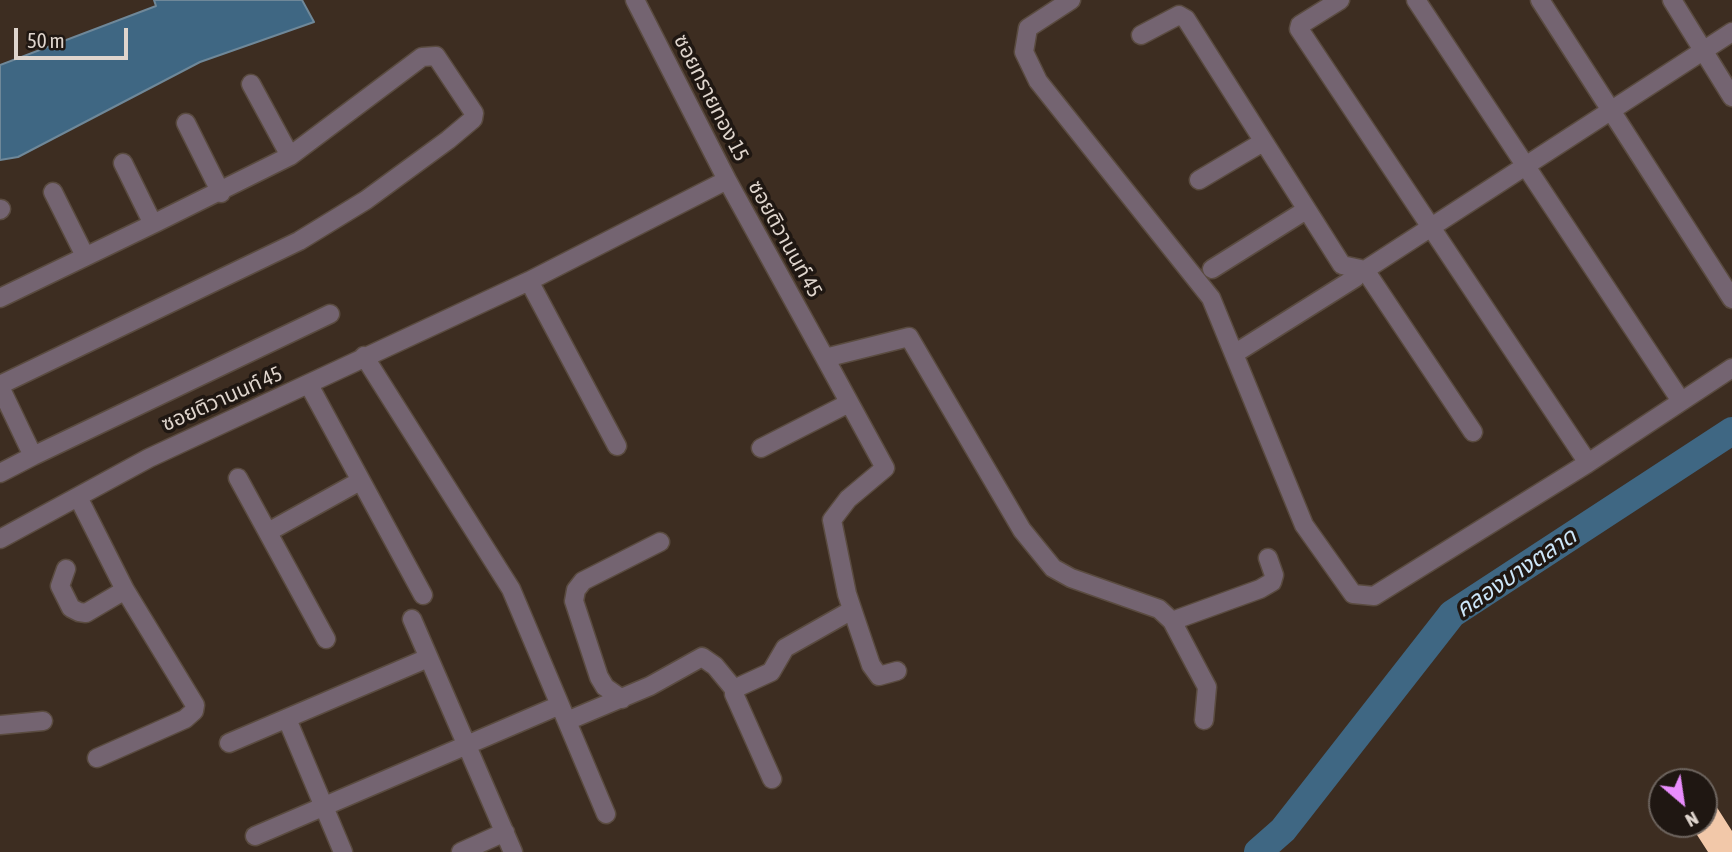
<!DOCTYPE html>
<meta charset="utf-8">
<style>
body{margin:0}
#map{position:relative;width:1732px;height:852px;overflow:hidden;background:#3d2d21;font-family:"Asap Condensed",sans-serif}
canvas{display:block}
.north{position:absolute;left:1648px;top:768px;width:70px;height:70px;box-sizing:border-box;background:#1f1712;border:2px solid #6c635d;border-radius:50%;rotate:151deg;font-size:19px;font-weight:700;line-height:28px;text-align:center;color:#dfd5cd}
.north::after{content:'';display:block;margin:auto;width:24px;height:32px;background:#e98dfd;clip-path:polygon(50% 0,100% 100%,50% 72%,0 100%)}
.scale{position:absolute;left:14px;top:28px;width:114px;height:32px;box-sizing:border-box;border:4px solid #dfd5cd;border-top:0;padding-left:9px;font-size:21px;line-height:24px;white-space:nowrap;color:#dfd5cd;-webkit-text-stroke:5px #1f1712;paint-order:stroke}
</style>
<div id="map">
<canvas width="1732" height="852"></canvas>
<div class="north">N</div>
<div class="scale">50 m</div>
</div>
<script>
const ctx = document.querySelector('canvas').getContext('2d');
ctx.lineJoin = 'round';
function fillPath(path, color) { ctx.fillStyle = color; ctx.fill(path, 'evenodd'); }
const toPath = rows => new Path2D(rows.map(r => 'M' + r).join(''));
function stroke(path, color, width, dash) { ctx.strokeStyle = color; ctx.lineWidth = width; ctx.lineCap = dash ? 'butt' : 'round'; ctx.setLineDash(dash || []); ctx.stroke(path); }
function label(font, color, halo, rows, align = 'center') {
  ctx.font = font + ' "Asap Condensed","Noto Sans Thai",sans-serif'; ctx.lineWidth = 7; ctx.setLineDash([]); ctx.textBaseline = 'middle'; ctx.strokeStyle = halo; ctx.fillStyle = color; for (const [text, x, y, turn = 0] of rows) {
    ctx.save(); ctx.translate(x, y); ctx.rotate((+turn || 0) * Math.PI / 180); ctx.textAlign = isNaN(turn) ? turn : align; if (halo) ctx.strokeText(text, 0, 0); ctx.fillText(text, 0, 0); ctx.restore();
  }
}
const water = toPath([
 [154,0,302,0,314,22,200,62,18,157,0,160,0,65,156,6,154,0]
]);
const river = toPath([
 [1258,852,1283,830,1452,614,1732,431]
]);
const building = toPath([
 [1704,787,1732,831,1732,852,1708,852,1690,824,1704,824]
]);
const minor = toPath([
 [635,0,727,180],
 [1071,0,1028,28,1024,52,1038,81,1211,298,1304,525,1353,594,1374,596,1588,463,1732,368],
 [1340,0,1300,25,1299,29,1588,463],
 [1416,0,1681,401],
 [1540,0,1732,299],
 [1672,0,1732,97],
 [1141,35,1179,15,1186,19,1342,265,1365,270,1473,432],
 [251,84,290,156],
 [186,123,221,193],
 [1199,180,1263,142],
 [53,192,85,256],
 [0,210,1,209],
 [1212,269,1306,210],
 [1365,270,1732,32],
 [529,281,617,446],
 [0,298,153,224,123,163],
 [1234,354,1355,278,1359,269],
 [364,356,511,589,606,814],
 [825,358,885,468,848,499,832,520,847,594,871,665,879,676,897,671],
 [0,385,299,241,366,200,448,140,473,119,474,113,436,56,422,57,290,156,153,224],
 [309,385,423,595],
 [0,387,33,456,0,473],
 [761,448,849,403],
 [33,456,330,314],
 [238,478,326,639],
 [78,497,125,590,195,705,194,711,185,719,97,758],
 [268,532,360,481],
 [0,539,149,458,529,281,727,180,825,358,909,337,1022,530,1053,568,1071,578,1159,609,1172,621,1207,687,1204,720],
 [66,569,60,586,71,608,79,612,86,613,125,590],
 [412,619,513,852],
 [1172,621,1260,589,1272,582,1274,575,1268,558],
 [734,689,771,672,785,648,852,610],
 [622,699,605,687,599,677,574,601,576,590,583,581,660,542],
 [287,719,343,852],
 [567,721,650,686,702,657,715,666,734,689,734,694,772,779],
 [0,725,43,721],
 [229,743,428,658],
 [255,836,560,705],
 [461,852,505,832]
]);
const streetNames = [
 ["ซอยทรายทอง 15",711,98,63],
 ["ซอยติวานนท์ 45",785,239,61],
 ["ซอยติวานนท์ 45",222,399,-24]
];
const waterNames = [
 ["คลองบางตลาด",1516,573,-34]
];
fillPath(water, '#3f6783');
stroke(water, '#6f8899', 2);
stroke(river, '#3f6783', 28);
fillPath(building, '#f2c8a9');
stroke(minor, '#5a4b40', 21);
stroke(minor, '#746471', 18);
label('21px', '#dfd5cd', '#1f1712', streetNames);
label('italic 23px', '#cce6f9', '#1f1712', waterNames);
</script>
